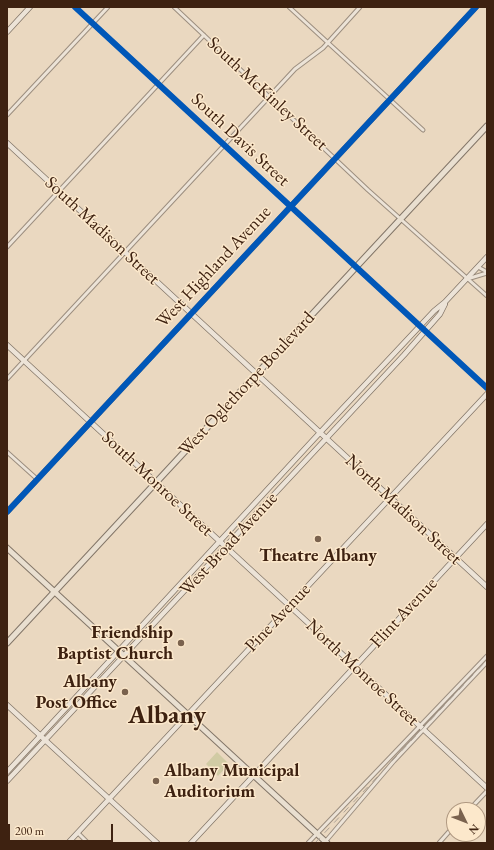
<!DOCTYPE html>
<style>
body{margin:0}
#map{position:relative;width:494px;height:850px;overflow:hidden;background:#ead8c0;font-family:"EB Garamond",serif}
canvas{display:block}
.frame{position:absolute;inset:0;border:8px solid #3e2211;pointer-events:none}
.north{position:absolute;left:446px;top:802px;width:40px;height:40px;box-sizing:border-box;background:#fce8cb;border:1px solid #b09981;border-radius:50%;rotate:133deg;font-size:11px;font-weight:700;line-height:16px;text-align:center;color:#3e2211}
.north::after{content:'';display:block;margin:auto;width:14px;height:18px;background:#7a624e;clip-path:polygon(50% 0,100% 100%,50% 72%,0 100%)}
.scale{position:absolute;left:8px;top:824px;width:105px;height:18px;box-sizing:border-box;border:2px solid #3e2211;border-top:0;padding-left:5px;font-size:12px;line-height:14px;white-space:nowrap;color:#3e2211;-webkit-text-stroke:3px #fce8cb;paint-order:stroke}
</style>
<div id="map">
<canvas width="494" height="850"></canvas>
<div class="frame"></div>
<div class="north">N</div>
<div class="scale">200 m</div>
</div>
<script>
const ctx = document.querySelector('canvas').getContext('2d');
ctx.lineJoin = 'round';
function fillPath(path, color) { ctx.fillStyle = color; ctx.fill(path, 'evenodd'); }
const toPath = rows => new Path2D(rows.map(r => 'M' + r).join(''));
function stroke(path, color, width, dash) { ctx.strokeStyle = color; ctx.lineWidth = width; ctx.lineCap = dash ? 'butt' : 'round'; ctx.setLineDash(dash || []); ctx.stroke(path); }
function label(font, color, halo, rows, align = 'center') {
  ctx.font = font + ' "EB Garamond",serif'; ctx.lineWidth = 3; ctx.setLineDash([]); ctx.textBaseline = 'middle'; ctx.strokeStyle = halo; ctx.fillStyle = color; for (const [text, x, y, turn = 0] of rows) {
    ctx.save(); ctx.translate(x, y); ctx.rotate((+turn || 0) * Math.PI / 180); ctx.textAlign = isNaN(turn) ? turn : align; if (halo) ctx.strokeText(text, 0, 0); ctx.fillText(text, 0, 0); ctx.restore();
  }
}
const green = toPath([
 [217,752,229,764,218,776,206,764]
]);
const street = toPath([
 [75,7,487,388],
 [174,7,368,190,487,296],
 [289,7,423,130],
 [7,115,108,7],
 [7,247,204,35],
 [478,267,487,272],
 [467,279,487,273],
 [7,379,295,69,323,48,360,7],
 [7,452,37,479],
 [469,810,487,791],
 [78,833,88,843],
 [325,842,394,761,487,662],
 [308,843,487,656],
 [439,843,454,826]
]);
const secondary = toPath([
 [7,32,30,7],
 [7,143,487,587],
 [7,345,487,788],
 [7,512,476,7],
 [7,705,157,843],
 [7,772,314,439,434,311,445,302,487,257],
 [7,781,404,355,440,314,445,304],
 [68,843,487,394],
 [191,843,487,524]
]);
const primary = toPath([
 [7,548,327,843],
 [7,643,487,126]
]);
const rail = toPath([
 [315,843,487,660]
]);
const cycleway = toPath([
 [75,7,487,388],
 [7,512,476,7]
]);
const markers = [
 [318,539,4,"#7a624e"],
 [181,643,4,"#7a624e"],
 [125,692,4,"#7a624e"],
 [156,781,4,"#7a624e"]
];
const streetNames = [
 ["South McKinley Street",267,94,43],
 ["South Davis Street",240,140,43],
 ["South Madison Street",102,231,43],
 ["West Highland Avenue",214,267,-47],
 ["West Oglethorpe Boulevard",247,384,-47],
 ["South Monroe Street",157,484,43],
 ["North Madison Street",403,510,43],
 ["West Broad Avenue",229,544,-47],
 ["Flint Avenue",404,613,-47],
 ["Pine Avenue",278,618,-47],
 ["North Monroe Street",362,673,43]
];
const poiNames = [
 ["Theatre Albany",318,556,"center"],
 ["Friendship",173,633],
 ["Baptist Church",173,654],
 ["Albany",117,682],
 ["Post Office",117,703],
 ["Albany Municipal",164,771,"left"],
 ["Auditorium",164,792,"left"]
];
const townNames = [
 ["Albany",167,716]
];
fillPath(green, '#d1cba4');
stroke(street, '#9c8e7f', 5);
stroke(secondary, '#837668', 6);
stroke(primary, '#837668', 7);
stroke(street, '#ece3d7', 3);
stroke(secondary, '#ece3d7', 4.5);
stroke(primary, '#e9dfd0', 5);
stroke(rail, '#aca297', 1, [7, 7]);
stroke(cycleway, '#0057b8', 6);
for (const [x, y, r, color] of markers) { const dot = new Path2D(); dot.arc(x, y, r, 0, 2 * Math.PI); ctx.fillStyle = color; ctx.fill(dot); stroke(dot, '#fce8cb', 1.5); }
label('18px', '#3e2211', '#fce8cb', streetNames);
label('bold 18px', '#3e2211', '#fce8cb', poiNames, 'right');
label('bold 26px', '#3e2211', '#fce8cb', townNames);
</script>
